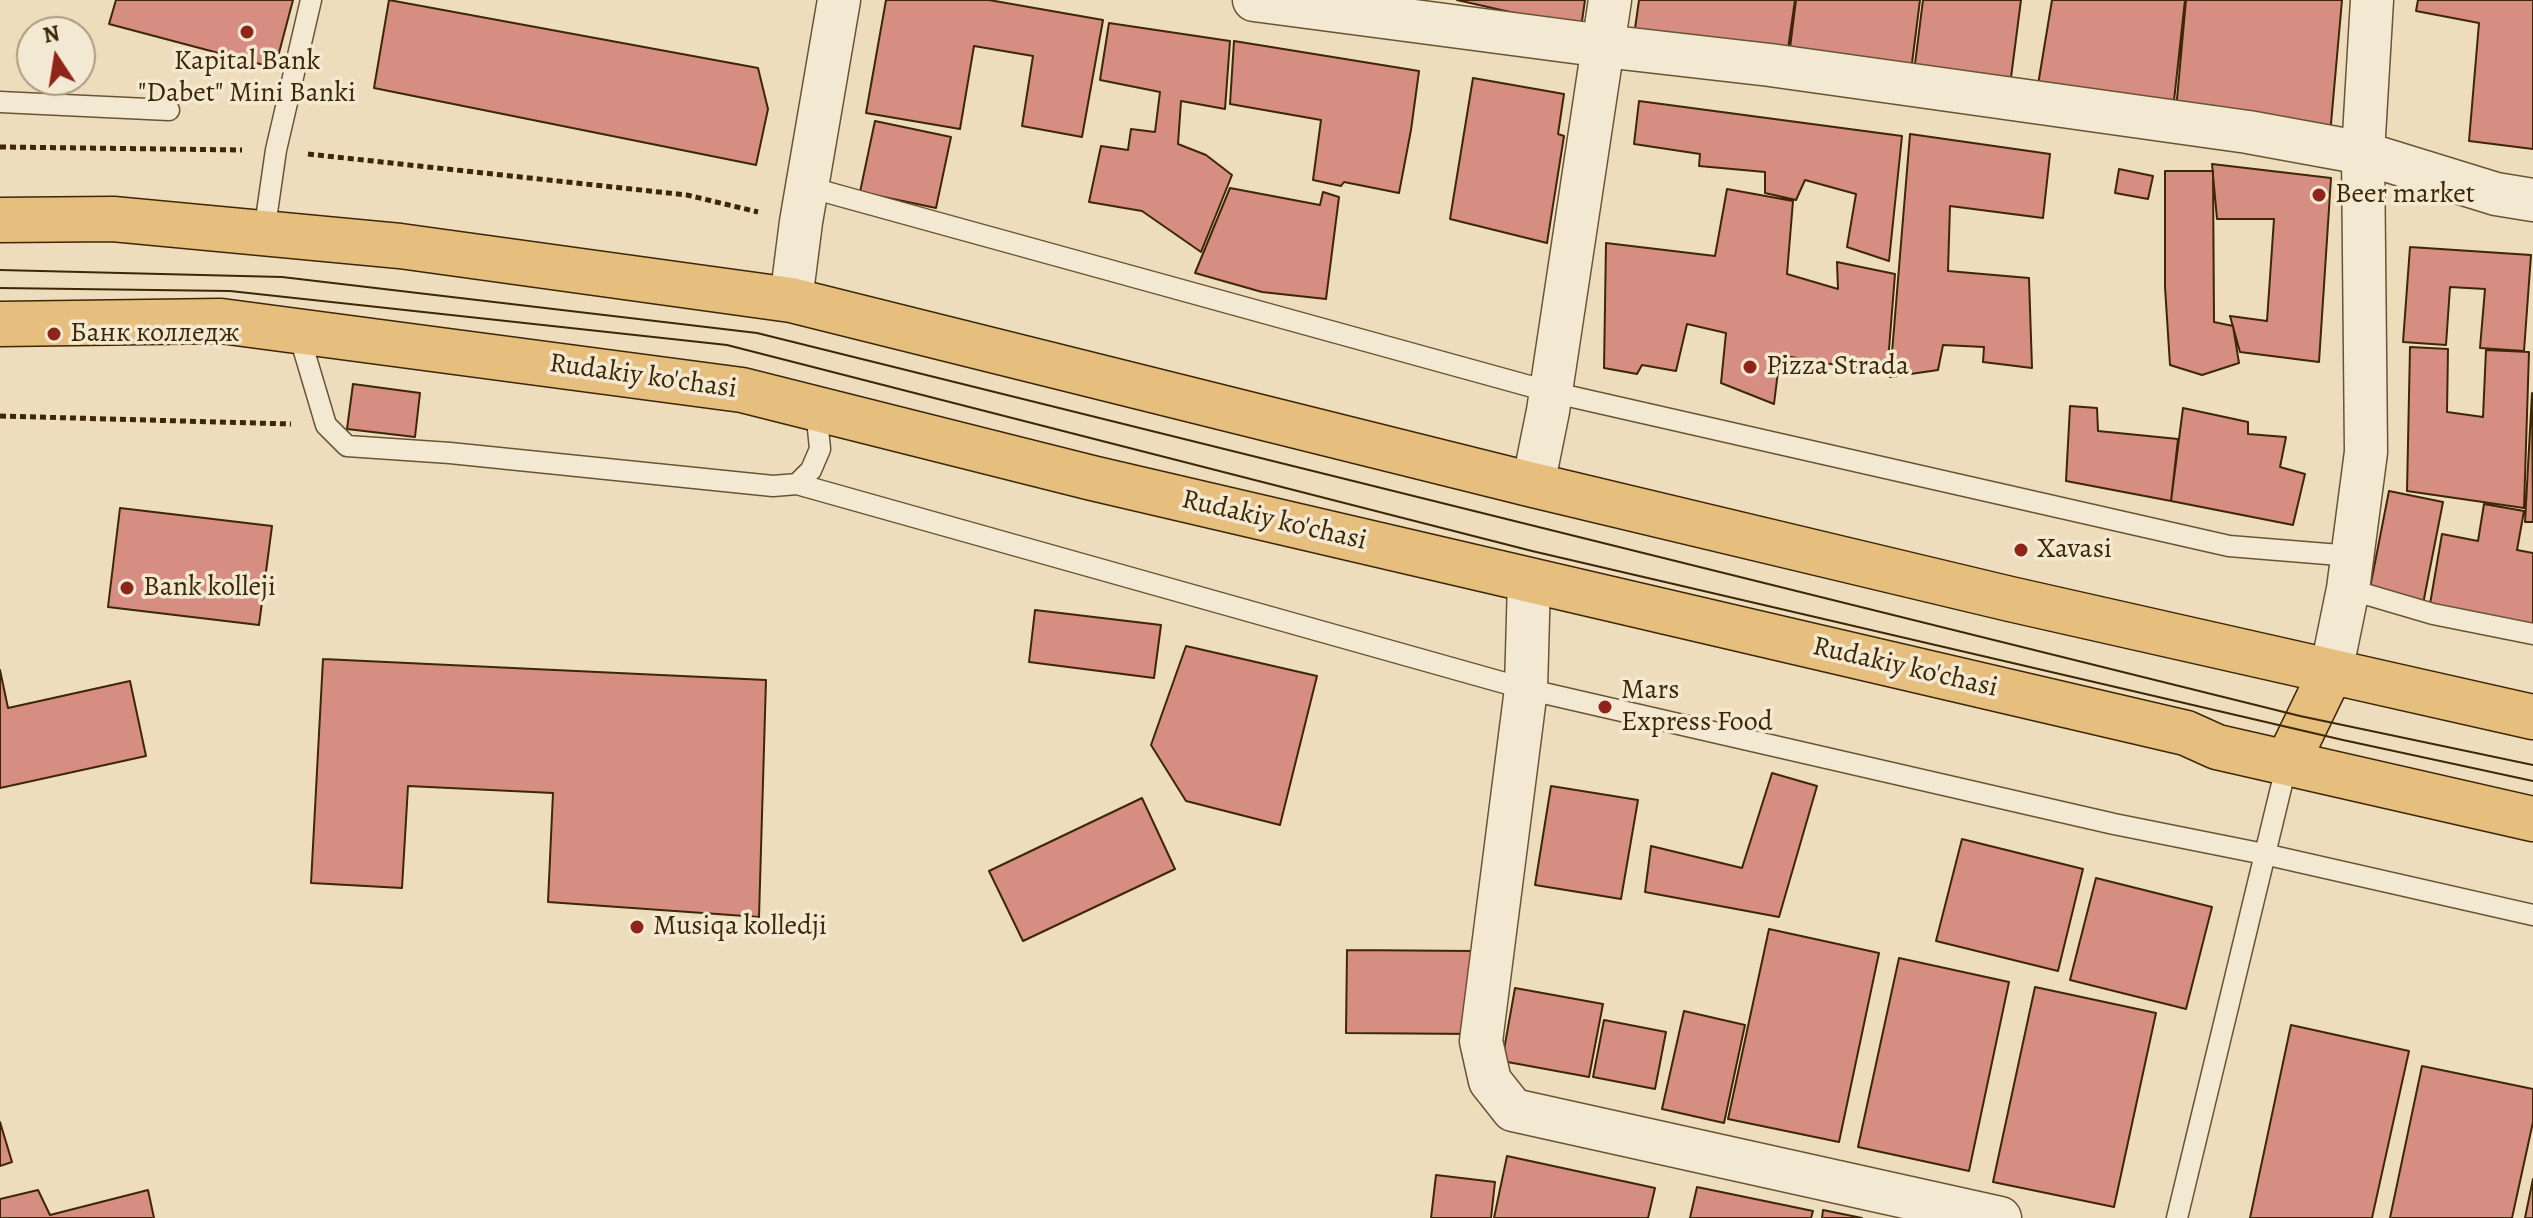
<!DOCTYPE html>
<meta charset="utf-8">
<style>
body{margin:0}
#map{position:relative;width:2533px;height:1218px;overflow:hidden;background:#edddbc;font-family:Alegreya,serif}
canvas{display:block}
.north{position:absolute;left:16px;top:16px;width:80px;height:80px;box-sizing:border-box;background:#f3e9d3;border:2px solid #ab9b81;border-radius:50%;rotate:348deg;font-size:22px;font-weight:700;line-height:32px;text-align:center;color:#3e2705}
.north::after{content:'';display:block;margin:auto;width:28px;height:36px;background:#8f2418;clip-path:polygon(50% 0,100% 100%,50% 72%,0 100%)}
</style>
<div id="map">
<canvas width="2533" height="1218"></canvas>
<div class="north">N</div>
</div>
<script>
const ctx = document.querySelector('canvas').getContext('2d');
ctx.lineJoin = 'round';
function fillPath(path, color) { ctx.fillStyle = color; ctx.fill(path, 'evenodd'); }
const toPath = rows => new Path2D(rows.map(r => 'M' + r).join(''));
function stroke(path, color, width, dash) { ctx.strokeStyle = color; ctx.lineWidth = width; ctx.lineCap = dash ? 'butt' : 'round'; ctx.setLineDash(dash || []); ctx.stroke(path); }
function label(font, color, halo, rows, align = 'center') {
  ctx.font = font + ' Alegreya,serif'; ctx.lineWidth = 7; ctx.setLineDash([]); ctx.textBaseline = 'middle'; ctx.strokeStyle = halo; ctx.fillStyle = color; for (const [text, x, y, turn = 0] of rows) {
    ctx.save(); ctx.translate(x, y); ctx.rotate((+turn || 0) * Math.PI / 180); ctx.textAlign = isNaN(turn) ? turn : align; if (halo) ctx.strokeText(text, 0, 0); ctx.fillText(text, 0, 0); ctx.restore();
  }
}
const building = toPath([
 [116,0,293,0,275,68,109,24,116,0],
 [389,0,758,68,768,109,756,165,374,88,389,0],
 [886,0,989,0,1103,20,1082,137,1022,126,1033,56,974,46,960,129,866,113,886,0],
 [1457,0,1585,0,1581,28,1457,0],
 [1639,0,1795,0,1786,63,1633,43,1639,0],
 [1796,0,1920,0,1910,79,1788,64,1796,0],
 [1923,0,2021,0,2009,93,1913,80,1923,0],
 [2052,0,2185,0,2172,119,2036,97,2052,0],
 [2186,0,2342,0,2330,135,2175,121,2186,0],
 [2418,0,2533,0,2533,149,2469,141,2479,23,2416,11,2418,0],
 [1109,23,1230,41,1225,109,1181,101,1178,144,1206,155,1232,175,1201,252,1142,211,1089,202,1101,146,1128,150,1131,129,1155,132,1160,92,1100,80,1109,23],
 [1234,41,1419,71,1411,130,1399,193,1344,182,1341,186,1313,180,1321,120,1230,104,1234,41],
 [1473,78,1564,94,1558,134,1564,136,1547,243,1450,219,1473,78],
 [1639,101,1902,136,1889,261,1847,247,1856,194,1805,180,1796,200,1765,193,1765,172,1699,166,1700,154,1634,144,1639,101],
 [875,121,951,137,936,208,860,192,875,121],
 [1910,134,2050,154,2043,218,1950,206,1948,271,2029,278,2032,368,1983,362,1984,347,1943,345,1938,370,1890,377,1910,134],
 [2212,164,2331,178,2319,362,2240,352,2230,316,2267,321,2274,219,2217,219,2212,164],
 [2119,169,2153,176,2148,199,2115,193,2119,169],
 [2165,171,2213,171,2214,322,2233,326,2239,363,2202,375,2170,365,2165,287,2165,171],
 [1230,188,1320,205,1323,192,1339,197,1326,299,1262,292,1195,273,1230,188],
 [1727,189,1793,201,1787,274,1838,289,1837,262,1895,274,1887,374,1780,355,1774,404,1721,383,1726,333,1687,324,1676,371,1642,365,1637,374,1604,368,1606,243,1715,256,1727,189],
 [2410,247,2531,255,2524,351,2480,348,2485,289,2450,287,2446,345,2403,342,2410,247],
 [2410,347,2448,349,2447,412,2483,417,2486,350,2529,352,2524,508,2407,491,2410,347],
 [353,384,420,393,415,437,347,429,353,384],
 [2532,393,2533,522,2525,522,2532,393],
 [2070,406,2097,408,2098,431,2178,439,2171,501,2066,481,2070,406],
 [2183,408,2248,422,2248,434,2286,437,2280,467,2305,474,2293,525,2171,501,2183,408],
 [2389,491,2443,502,2423,604,2369,593,2389,491],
 [2484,504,2524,511,2517,550,2533,553,2533,629,2429,610,2442,534,2478,541,2484,504],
 [120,508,272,526,259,625,108,607,120,508],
 [1035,610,1161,625,1154,678,1029,662,1035,610],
 [1186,646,1317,676,1280,825,1186,801,1151,745,1186,646],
 [323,659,766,680,759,917,548,902,553,793,408,786,402,888,311,883,323,659],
 [0,670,8,708,130,681,146,756,0,788,0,670],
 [1772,773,1817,786,1779,917,1645,892,1651,846,1742,868,1772,773],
 [1551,786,1638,800,1621,899,1535,885,1551,786],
 [1142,798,1175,869,1023,941,989,871,1142,798],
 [1962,839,2083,869,2058,971,1936,941,1962,839],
 [2096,878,2212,907,2186,1009,2070,980,2096,878],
 [1769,929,1879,953,1839,1142,1728,1119,1769,929],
 [1347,950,1474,951,1474,1034,1346,1033,1347,950],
 [1899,958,2009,982,1969,1171,1858,1147,1899,958],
 [2035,987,2156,1013,2114,1207,1993,1182,2035,987],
 [1515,988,1603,1004,1589,1077,1502,1061,1515,988],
 [1684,1011,1745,1025,1724,1123,1662,1109,1684,1011],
 [1604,1020,1666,1032,1655,1089,1593,1077,1604,1020],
 [2291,1025,2409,1051,2372,1218,2250,1218,2291,1025],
 [2422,1066,2533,1089,2533,1122,2512,1218,2390,1218,2422,1066],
 [0,1122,12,1162,0,1166,0,1122],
 [1507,1156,1655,1188,1648,1218,1494,1218,1507,1156],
 [1436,1175,1495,1182,1491,1218,1431,1218,1436,1175],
 [2533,1179,2533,1218,2525,1218,2533,1179],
 [1697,1187,1813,1211,1811,1218,1690,1218,1697,1187],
 [38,1190,50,1215,148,1190,154,1218,0,1218,0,1199,38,1190],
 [1823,1210,1862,1218,1822,1218,1823,1210]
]);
const path = toPath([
 [0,147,242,150],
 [308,154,687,195,758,212],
 [0,416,291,424]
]);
const lane = toPath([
 [0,102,169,110],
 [808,187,1551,392,2229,546,2352,556],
 [264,233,276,150,311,0],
 [298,331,326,425,347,446,450,453,773,486,797,484,811,470,820,449,816,408],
 [797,484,1526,689,2114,824,2264,854,2533,915],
 [2348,589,2433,614,2533,634],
 [2177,1218,2287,763]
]);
const street = toPath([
 [1254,0,1604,46,1770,65,2248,132,2363,153,2496,194,2533,200],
 [791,300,801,222,839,0],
 [1533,485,1548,411,1610,0],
 [1529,581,1526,689,1481,1041,1490,1081,1513,1110,2000,1218],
 [2331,672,2348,589,2366,452,2363,153,2372,0]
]);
const primary = toPath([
 [0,220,113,219,400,246,791,300,1533,485,2010,599,2533,717],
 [0,324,221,321,742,390,1092,478,2186,733,2217,747,2533,819],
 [2287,763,2331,672]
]);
const tram = toPath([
 [0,270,282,277,757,333,2300,716,2533,765],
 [0,288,230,291,727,345,1532,551,2343,740,2533,781]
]);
const markers = [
 [247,32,8,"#8f2418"],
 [2319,195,8,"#8f2418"],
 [54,334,8,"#8f2418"],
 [1750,367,8,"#8f2418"],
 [2021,550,8,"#8f2418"],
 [127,588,8,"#8f2418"],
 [1605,707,8,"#8f2418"],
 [637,927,8,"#8f2418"]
];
const poiNames = [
 ["Kapital Bank",247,62,"center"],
 ["\"Dabet\" Mini Banki",247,94,"center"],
 ["Beer market",2335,195],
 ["Банк колледж",70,334],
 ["Pizza Strada",1766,367],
 ["Xavasi",2037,550],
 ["Bank kolleji",143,588],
 ["Mars",1621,691],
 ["Express Food",1621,723],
 ["Musiqa kolledji",653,927]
];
const streetNames = [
 ["Rudakiy ko'chasi",643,377,8],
 ["Rudakiy ko'chasi",1274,521,13],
 ["Rudakiy ko'chasi",1905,668,13]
];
fillPath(building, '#d68d82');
stroke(building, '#3e2705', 2);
stroke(lane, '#6a5433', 23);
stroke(street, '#6a5433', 45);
stroke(primary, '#3e2705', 47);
stroke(path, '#3e2705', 5, [6, 4]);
stroke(lane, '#f3e9d3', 20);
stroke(street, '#f3e9d3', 42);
stroke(primary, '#e6be7e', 44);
stroke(tram, '#3e2705', 2);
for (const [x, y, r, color] of markers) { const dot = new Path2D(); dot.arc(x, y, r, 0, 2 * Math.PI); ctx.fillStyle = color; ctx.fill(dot); stroke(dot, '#f3e9d3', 3); }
label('28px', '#3e2705', '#f3e9d3', poiNames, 'left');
label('28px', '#3e2705', '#f3e9d3', streetNames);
</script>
